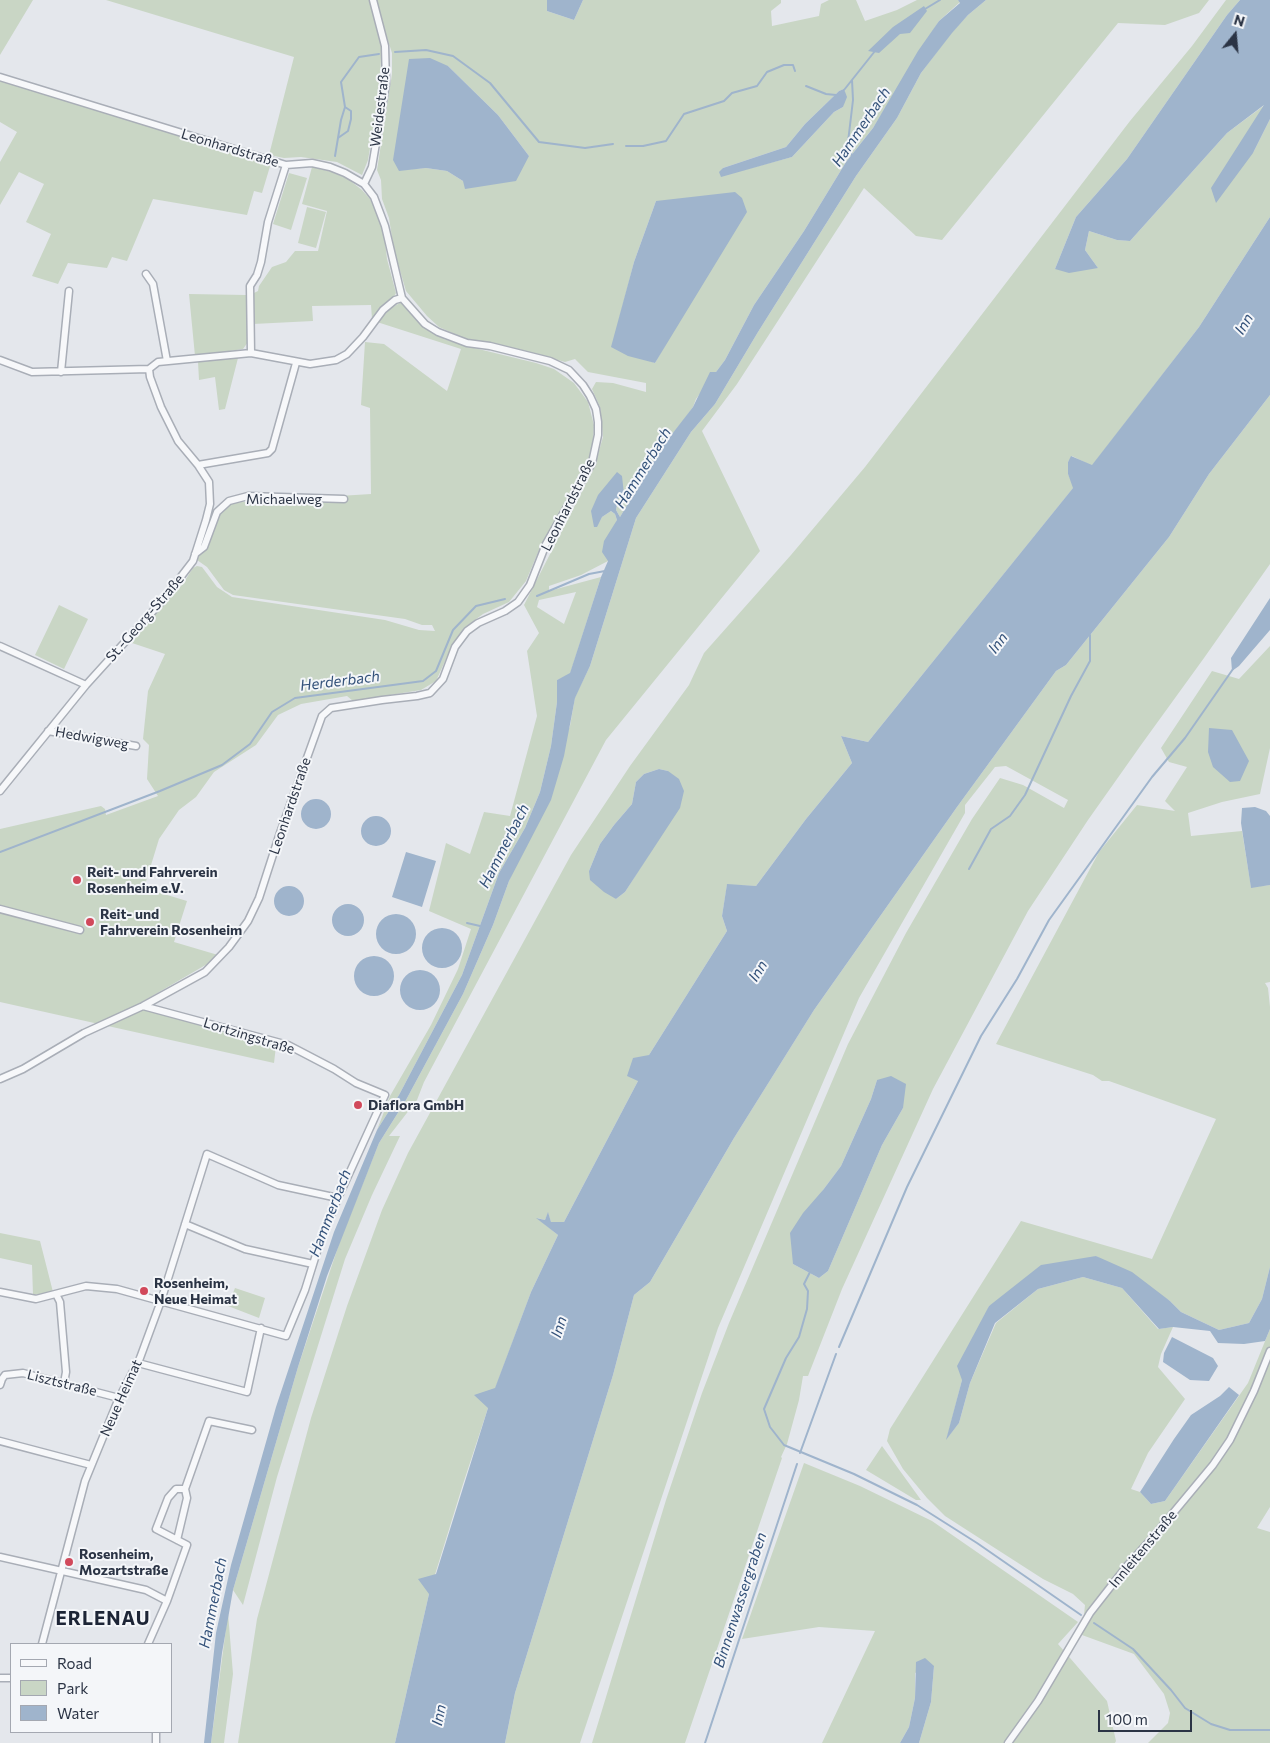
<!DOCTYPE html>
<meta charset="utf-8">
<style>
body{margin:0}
#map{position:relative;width:1270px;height:1743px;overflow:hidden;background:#e4e7ec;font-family:Commissioner,sans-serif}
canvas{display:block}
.legend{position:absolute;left:10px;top:1643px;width:162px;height:90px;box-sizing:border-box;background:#f4f6f9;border:1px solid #a4a8b1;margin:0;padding:6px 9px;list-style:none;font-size:15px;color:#2b3445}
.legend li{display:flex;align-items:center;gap:10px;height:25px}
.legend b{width:25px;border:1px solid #a4a8b1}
.north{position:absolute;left:1210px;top:10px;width:50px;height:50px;-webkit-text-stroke:4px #f4f6f9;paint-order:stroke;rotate:17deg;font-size:14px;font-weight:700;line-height:20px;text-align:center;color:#2b3445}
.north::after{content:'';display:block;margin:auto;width:18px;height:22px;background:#2b3445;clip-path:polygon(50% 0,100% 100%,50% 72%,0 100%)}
.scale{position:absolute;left:1098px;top:1710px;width:94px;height:22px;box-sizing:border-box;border:2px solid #2b3445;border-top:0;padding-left:6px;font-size:15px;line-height:18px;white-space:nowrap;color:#2b3445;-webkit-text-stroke:4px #f4f6f9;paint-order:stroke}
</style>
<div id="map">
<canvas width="1270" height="1743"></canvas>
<ul class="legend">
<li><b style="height:6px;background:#f7f8fa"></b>Road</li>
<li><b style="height:14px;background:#c9d6c5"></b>Park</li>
<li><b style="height:14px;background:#9fb4cc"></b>Water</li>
</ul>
<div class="north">N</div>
<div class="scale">100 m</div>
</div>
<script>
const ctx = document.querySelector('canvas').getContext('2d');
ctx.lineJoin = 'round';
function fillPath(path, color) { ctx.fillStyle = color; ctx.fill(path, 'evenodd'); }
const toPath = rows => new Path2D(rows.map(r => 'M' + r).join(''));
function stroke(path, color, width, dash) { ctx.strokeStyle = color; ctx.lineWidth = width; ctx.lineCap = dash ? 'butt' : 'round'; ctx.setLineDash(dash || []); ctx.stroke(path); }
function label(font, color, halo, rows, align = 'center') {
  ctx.font = font + ' Commissioner,sans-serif'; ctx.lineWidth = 4; ctx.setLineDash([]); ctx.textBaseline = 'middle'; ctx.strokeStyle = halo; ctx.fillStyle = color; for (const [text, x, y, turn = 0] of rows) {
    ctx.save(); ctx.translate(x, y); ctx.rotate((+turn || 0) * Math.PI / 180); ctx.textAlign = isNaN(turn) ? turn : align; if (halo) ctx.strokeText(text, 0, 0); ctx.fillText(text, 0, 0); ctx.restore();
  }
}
const green = toPath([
 [0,0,33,0,0,55],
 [106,0,369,0,382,36,384,55,381,55,380,89,368,160,362,175,337,162,301,157,284,158,269,155,294,57],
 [375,0,547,0,547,11,574,20,583,0,781,0,781,3,771,11,772,26,819,16,821,4,829,0,856,0,865,21,897,10,917,0,958,0,960,2,939,21,873,128,846,162,804,231,754,305,725,360,696,399,693,407,683,421,662,447,620,517,616,510,622,476,597,526,602,517,611,511,615,514,617,520,608,561,581,575,549,586,549,591,601,577,570,674,557,680,557,702,551,746,540,792,525,828,499,873,462,975,399,1095,377,1130,390,1096,431,1025,458,969,471,929,429,911,446,843,470,854,484,812,510,816,537,716,527,651,539,633,524,605,594,468,603,437,600,407,592,389,596,382,613,383,646,392,646,383,588,372,575,359,565,362,518,349,466,339,439,327,427,316,406,291,394,250,389,218,382,199,381,180,377,170,392,74,392,53],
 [448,66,498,115,529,156,463,181,447,171,426,168,399,170],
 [845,89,843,107,834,112,792,157,721,176,723,168,786,147,805,124,839,91],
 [656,201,665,345,655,363,612,347,634,262],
 [576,592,564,624,537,607,539,600],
 [986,0,1209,0,1199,13,1165,25,1118,23,942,240,916,236,864,188,737,384,702,431,760,551,606,740,424,1082,417,1100,389,1136,400,1136,372,1195,345,1259,277,1477,243,1605,233,1590,298,1367,341,1238,379,1143,406,1100,463,994,493,925,509,881,570,726,575,697,590,666,636,518,691,432,715,404,758,332,856,176,897,118,921,73,951,33,968,15],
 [1226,0,1240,0,1227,15,1127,159,1076,217,1055,269,1098,268,1085,250,1089,231,1117,240,1130,241,1227,133,1266,104,1253,153,1270,119,1270,217,1199,327,1092,466,1072,456,1068,462,1068,474,1074,487,868,742,841,736,852,763,806,819,756,886,727,885,722,916,727,931,649,1055,638,1081,564,1222,551,1222,548,1213,545,1220,537,1218,558,1235,531,1292,488,1408,463,1484,429,1594,395,1743,238,1743,257,1619,272,1563,311,1418,347,1306,382,1210,408,1153,571,855,630,766,689,685,704,653,791,555,865,467,1130,121,1192,46],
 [659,769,668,771,651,851,625,892,616,899,589,871,600,844,614,825,632,804,636,782,644,774],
 [0,81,271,163,262,193,254,191,247,215,153,199,127,261,112,257,107,268,68,263,58,284,32,276,51,234,26,222,44,184,19,172,0,205,0,162,17,132,0,122],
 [312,167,332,172,348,179,362,190,370,199,377,213,384,232,387,259,396,293,392,300,372,319,371,305,312,306,313,321,253,324,253,295,254,293,258,291,259,286,272,267,286,262,295,251,318,251,327,211,302,204],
 [289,173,307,178,291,230,273,224],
 [307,207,326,212,316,248,298,243],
 [189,294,246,295,249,325,248,342,243,349,195,356],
 [401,302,410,313,429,331,444,339,462,345,536,363,554,369,574,383,588,402,594,425,593,448,584,470,539,550,526,581,509,602,483,614,464,628,451,648,436,681,421,690,353,701,347,696,301,704,278,715,256,745,214,772,196,797,179,810,159,839,144,888,187,901,174,942,218,955,209,963,135,1006,276,1046,274,1063,0,1002,0,829,101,806,105,809,106,815,158,796,147,779,149,745,143,739,148,691,165,654,126,641,182,585,193,568,197,566,202,567,217,587,232,597,385,620,419,630,435,631,432,625,422,625,405,619,233,595,224,590,207,567,197,560,218,511,227,503,371,494,370,408,361,405,365,342,384,344,447,391,461,349,377,322,390,309],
 [238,358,225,409,219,410,215,377,199,380,198,362],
 [1270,395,1270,564,1204,658,1141,745,1088,820,1028,911,933,1089,842,1289,808,1376,803,1376,799,1400,787,1444,781,1457,782,1458,685,1743,592,1743,666,1500,702,1393,729,1323,848,1044,906,933,972,819,1000,778,1023,785,1064,808,1068,800,1006,766,995,767,965,805,965,813,859,998,718,1328,580,1743,505,1743,515,1693,613,1375,634,1295,650,1282,734,1138,814,1010,957,807,1056,671,1066,665,1169,537,1209,474],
 [877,1080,903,1108,882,1145,828,1271,819,1278,793,1264,823,1190,841,1166,871,1099],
 [59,605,88,619,64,669,35,655],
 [1270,646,1270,748,1260,794,1222,802,1188,813,1191,836,1242,831,1251,887,1270,885,1270,982,1265,983,1268,988,1270,1007,1270,1267,1262,1299,1249,1323,1219,1330,1181,1312,1170,1301,1096,1256,989,1306,962,1380,947,1438,959,1423,970,1383,996,1323,1038,1289,1083,1277,1122,1288,1158,1329,1173,1327,1161,1354,1158,1367,1185,1399,1148,1453,1131,1489,1140,1492,1151,1504,1165,1501,1248,1383,1270,1329,1270,1507,1257,1528,1270,1532,1270,1743,1148,1743,1168,1723,1170,1713,1164,1694,1134,1654,1082,1635,1085,1605,1073,1594,1043,1579,945,1516,927,1498,903,1469,887,1441,890,1429,1021,1221,1152,1259,1216,1119,1109,1081,1102,1081,1093,1075,996,1044,1099,852,1137,805,1175,811,1165,801,1187,767,1169,762,1161,748,1212,671,1239,679],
 [0,1233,40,1241,53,1292,33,1295,32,1265,0,1258],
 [235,1288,265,1298,259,1318,228,1306],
 [882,1446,921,1500,916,1500,866,1470],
 [804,1463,860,1486,932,1521,1078,1622,1058,1644,1107,1701,1116,1741,1115,1743,919,1743,931,1702,934,1666,915,1673,915,1698,909,1727,900,1743,822,1743,875,1631,819,1627,742,1639],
 [228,1613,233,1674,224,1743,211,1743]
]);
const water = toPath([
 [547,0,583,0,574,20,547,11],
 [958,0,986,0,968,15,952,33,921,73,897,118,856,176,758,332,715,404,691,432,636,518,590,666,575,698,564,756,551,800,509,881,493,925,463,994,406,1100,379,1143,327,1276,298,1367,233,1590,222,1653,211,1743,204,1743,216,1633,231,1565,276,1407,334,1232,377,1130,399,1095,462,975,499,873,525,828,540,792,551,746,557,702,557,680,570,673,601,577,608,561,602,552,604,541,617,520,615,514,611,511,602,517,597,527,594,527,591,511,598,495,617,472,622,476,624,494,618,499,616,510,620,517,662,447,693,407,710,372,716,372,725,360,754,305,804,231,846,162,873,128,918,51,939,21,960,3],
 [1240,0,1270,0,1270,119,1253,153,1216,203,1211,188,1264,105,1227,133,1130,241,1117,240,1089,231,1085,250,1098,268,1069,273,1055,269,1076,217,1127,159,1227,15],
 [924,6,927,11,910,33,900,34,879,53,868,51,893,27],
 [430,58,448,66,498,115,529,156,516,181,465,189,463,181,447,171,426,168,399,171,393,160,409,59],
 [844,89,847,97,843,107,834,112,792,157,721,177,719,172,723,168,786,147,805,124,839,91],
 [735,192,742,198,747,212,655,363,628,356,611,347,634,262,656,201],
 [1270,217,1270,395,1209,474,1169,537,1066,665,1056,671,957,807,814,1010,734,1138,650,1282,634,1295,613,1375,515,1693,505,1743,395,1743,429,1594,418,1579,436,1574,488,1408,474,1395,495,1388,531,1292,558,1235,536,1218,545,1220,548,1212,551,1222,564,1222,638,1081,627,1076,633,1058,649,1055,727,931,722,916,727,884,756,886,806,819,852,763,841,736,868,742,1073,488,1068,474,1068,462,1071,456,1092,465,1199,327],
 [1270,598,1270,630,1239,666,1232,671,1231,658],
 [1209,728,1232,730,1249,761,1240,781,1230,782,1213,767,1208,752],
 [659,769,668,771,679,779,684,791,680,808,625,892,616,899,604,892,590,880,589,871,600,844,614,825,632,804,636,782,644,774],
 '301 814a15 15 0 1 1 30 0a15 15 0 1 1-30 0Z',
 [1255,807,1266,811,1270,816,1270,885,1251,888,1241,823,1242,808],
 '361 831a15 15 0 1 1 30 0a15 15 0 1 1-30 0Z',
 [406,852,436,861,422,907,392,897],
 '274 901a15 15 0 1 1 30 0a15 15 0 1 1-30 0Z',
 '332 920a16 16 0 1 1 32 0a16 16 0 1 1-32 0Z',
 '376 934a20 20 0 1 1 40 0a20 20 0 1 1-40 0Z',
 '422 948a20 20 0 1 1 40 0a20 20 0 1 1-40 0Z',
 '354 976a20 20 0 1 1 40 0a20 20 0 1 1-40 0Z',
 '400 990a20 20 0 1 1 40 0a20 20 0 1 1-40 0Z',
 [891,1076,906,1084,903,1108,882,1145,828,1271,819,1278,793,1264,790,1233,803,1213,823,1190,841,1166,871,1099,877,1080],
 [1096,1256,1132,1272,1170,1301,1181,1312,1219,1330,1249,1323,1262,1299,1270,1267,1270,1329,1265,1341,1244,1344,1218,1343,1210,1331,1173,1327,1159,1329,1122,1288,1083,1277,1038,1289,995,1323,970,1383,959,1423,946,1440,962,1380,957,1366,989,1306,1041,1265],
 [1172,1337,1213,1358,1218,1366,1209,1381,1190,1380,1163,1362,1164,1353],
 [1229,1387,1239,1395,1165,1501,1151,1504,1140,1492,1174,1439,1191,1415,1220,1396],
 [925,1658,934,1666,931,1702,919,1743,900,1743,909,1727,915,1698,916,1662]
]);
const stream = toPath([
 [925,9,940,0],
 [395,52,426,50,453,56,490,83,539,142,585,148,613,144],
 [852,80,853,100,848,142,852,156],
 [806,86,826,94,836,95],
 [844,90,875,51],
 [338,138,348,131,351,119,351,111,345,107],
 [626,146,643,146,666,141,684,114,724,101,732,93,757,86,767,72,784,65,793,65,795,71],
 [335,156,341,120,345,107,341,82,359,57,379,54],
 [537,596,589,574,605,571],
 [0,852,160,791,222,765,250,744,272,712,295,698,423,681,436,671,453,630,476,606,505,599],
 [969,869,991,829,1010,816,1025,795,1071,696,1090,661,1090,635],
 [467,923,480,926],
 [810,1272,804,1284,808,1291,807,1309,799,1337,786,1358,764,1409,770,1427,784,1445,854,1474,917,1505,977,1543,1081,1615],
 [839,1347,907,1187,981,1036,1017,979,1049,920,1152,777,1185,738,1233,669],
 [800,1453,836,1354],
 [1094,1623,1133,1649,1171,1690,1185,1708,1211,1724,1230,1730,1270,1730],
 [705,1743,797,1464]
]);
const minor = toPath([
 [0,77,286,165,312,163,330,167,345,173,364,184,374,197,385,226,402,298,425,324,438,332,467,343,490,346,550,361,569,370,583,385,590,396,596,409,598,422,598,435,592,463,546,544,530,585,518,602,505,611,478,623,467,631,455,647,443,679,430,693,417,696,382,700,331,708,322,716,280,833,259,898,248,921,229,947,205,972,143,1006,84,1033,23,1069,0,1079],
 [364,184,372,167,386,84,385,46,373,0],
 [146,274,153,284,167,361],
 [251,353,250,286,257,275,261,262,268,222,286,165],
 [0,360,32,372,149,369],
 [149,369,158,362,251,353,310,364,336,360,347,354,363,337,383,310,395,300,402,298],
 [61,372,69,291],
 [198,465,268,453,272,449,296,363],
 [195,554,204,547,217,512,229,501,248,496,344,499],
 [0,646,86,685],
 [48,731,136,746],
 [0,791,86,685,163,600,193,561,206,520,210,504,209,482,198,465,178,441,161,407,150,377,149,369],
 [0,909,80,930],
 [185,1224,245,1249,313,1264],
 [0,1292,36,1299,86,1286,117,1289,286,1336,305,1290,320,1242,338,1198,385,1095,356,1083,334,1069,288,1045,143,1006],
 [56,1294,60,1302,66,1372,64,1383],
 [138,1363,247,1392,261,1328],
 [0,1385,2,1379,5,1375,23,1373,119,1398],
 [0,1441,91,1465],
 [185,1489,209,1421,252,1430],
 [0,1557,146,1590,167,1601],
 [42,1644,85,1481,119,1398,140,1358,161,1301,207,1154,278,1185,338,1198],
 [148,1644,167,1601,187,1545,156,1529,168,1498,176,1489,185,1489,187,1498,177,1540],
 [0,1678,11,1678],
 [156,1743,156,1732],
 [1008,1743,1038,1701,1090,1613,1126,1567,1154,1536,1213,1465,1230,1440,1254,1391,1270,1351]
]);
const markers = [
 [77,880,5,"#d1495b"],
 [90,922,5,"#d1495b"],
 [358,1105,5,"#d1495b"],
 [144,1291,5,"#d1495b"],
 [69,1562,5,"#d1495b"]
];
const streetNames = [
 ["Weidestraße",380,107,-83],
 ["Leonhardstraße",230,148,17],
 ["Michaelweg",284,499],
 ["Leonhardstraße",568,505,-63],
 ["St.-Georg-Straße",145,618,-49],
 ["Hedwigweg",92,738,10],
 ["Leonhardstraße",290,806,-71],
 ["Lortzingstraße",249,1036,17],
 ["Lisztstraße",62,1383,14],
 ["Neue Heimat",121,1398,-66],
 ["Innleitenstraße",1143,1549,-50]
];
const poiNames = [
 ["Reit- und Fahrverein",87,872],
 ["Rosenheim e.V.",87,888],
 ["Reit- und",100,914],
 ["Fahrverein Rosenheim",100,930],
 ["Diaflora GmbH",368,1105],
 ["Rosenheim,",154,1283],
 ["Neue Heimat",154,1299],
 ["Rosenheim,",79,1554],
 ["Mozartstraße",79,1570]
];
const waterNames = [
 ["Hammerbach",861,127,-56],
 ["Inn",1244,324,-59],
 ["Hammerbach",643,468,-58],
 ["Inn",998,643,-53],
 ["Herderbach",340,681,-7],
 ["Hammerbach",504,846,-63],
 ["Inn",758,971,-58],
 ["Hammerbach",330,1213,-69],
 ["Inn",559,1327,-72],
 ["Binnenwassergraben",740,1600,-72],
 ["Hammerbach",213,1603,-79],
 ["Inn",439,1715,-78]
];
const districtNames = [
 ["ERLENAU",103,1619]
];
fillPath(green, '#c9d6c5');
fillPath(water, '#9fb4cc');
stroke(stream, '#9fb4cc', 2);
stroke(minor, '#a9aeb7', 9);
stroke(minor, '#f7f8fa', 6);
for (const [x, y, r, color] of markers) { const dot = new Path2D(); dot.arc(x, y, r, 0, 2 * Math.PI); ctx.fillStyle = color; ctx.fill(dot); stroke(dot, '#f4f6f9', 2); }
label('14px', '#2b3445', '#f4f6f9', streetNames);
label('bold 14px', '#2b3445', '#f4f6f9', poiNames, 'left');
label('italic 15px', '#34527a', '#f4f6f9', waterNames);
ctx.letterSpacing = '1px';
label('bold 19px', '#1d2536', '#f4f6f9', districtNames);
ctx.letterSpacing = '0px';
</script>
